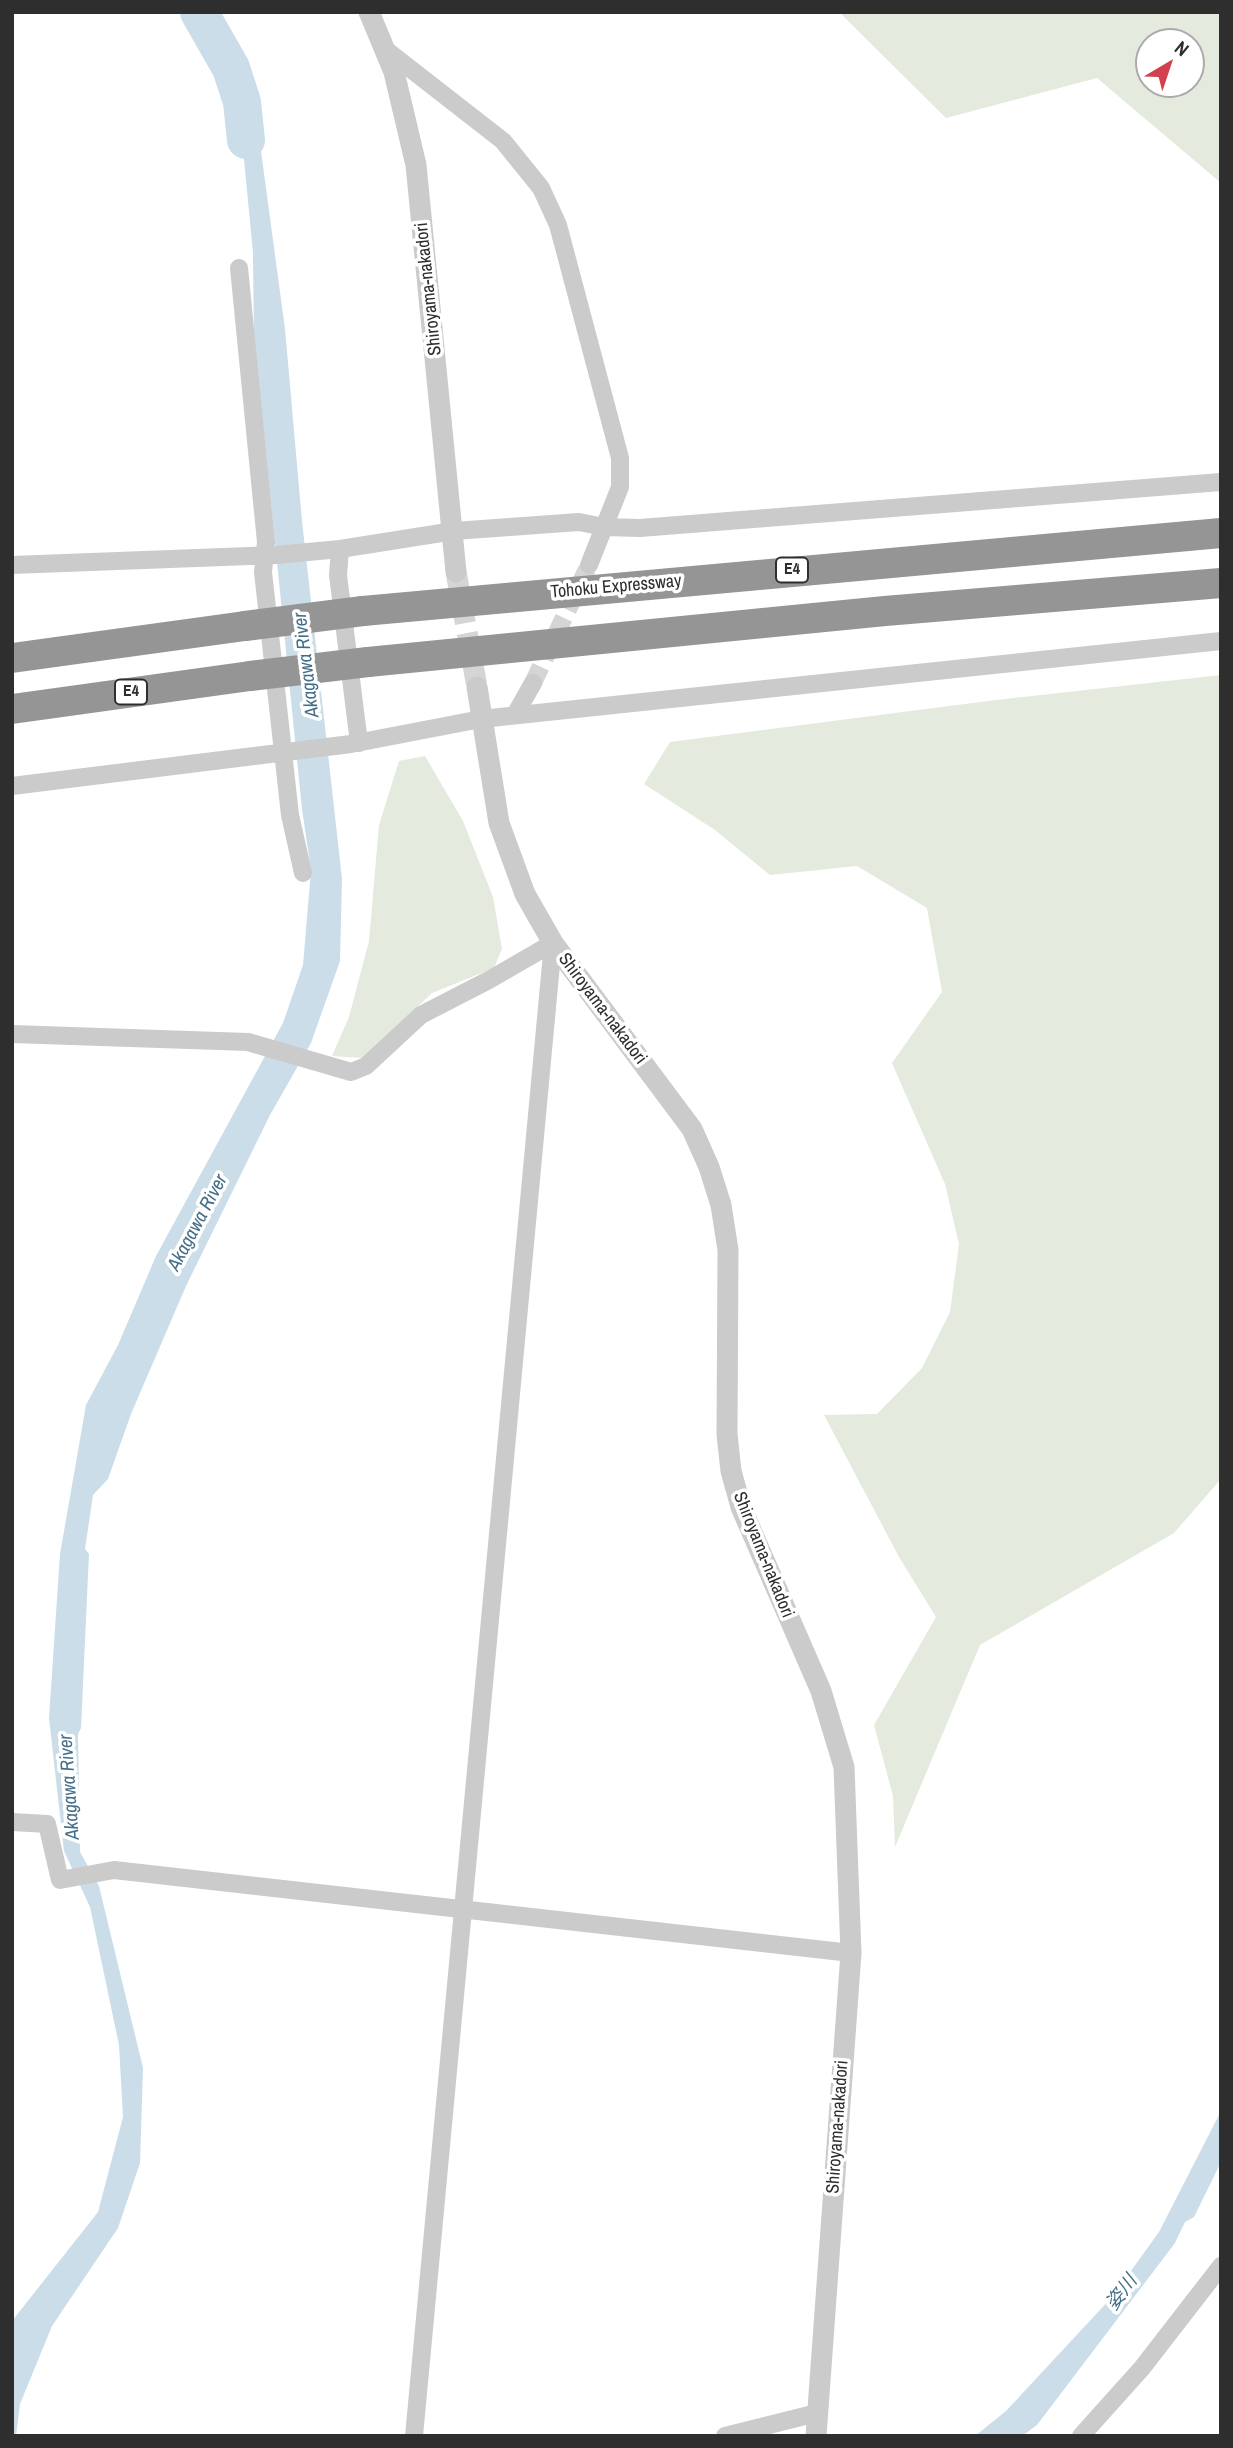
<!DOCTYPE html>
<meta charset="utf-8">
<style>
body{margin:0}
#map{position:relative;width:1233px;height:2448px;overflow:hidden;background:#fff;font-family:"Archivo Narrow",sans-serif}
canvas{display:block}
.frame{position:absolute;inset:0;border:14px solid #2e2e2e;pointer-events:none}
.north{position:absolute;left:1135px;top:28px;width:70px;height:70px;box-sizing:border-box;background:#fff;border:2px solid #ababab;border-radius:50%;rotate:39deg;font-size:19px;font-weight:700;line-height:28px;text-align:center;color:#2e2e2e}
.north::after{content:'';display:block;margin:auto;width:24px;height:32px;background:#d4414e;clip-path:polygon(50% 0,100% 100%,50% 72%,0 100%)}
</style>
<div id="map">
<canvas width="1233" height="2448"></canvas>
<div class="frame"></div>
<div class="north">N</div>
</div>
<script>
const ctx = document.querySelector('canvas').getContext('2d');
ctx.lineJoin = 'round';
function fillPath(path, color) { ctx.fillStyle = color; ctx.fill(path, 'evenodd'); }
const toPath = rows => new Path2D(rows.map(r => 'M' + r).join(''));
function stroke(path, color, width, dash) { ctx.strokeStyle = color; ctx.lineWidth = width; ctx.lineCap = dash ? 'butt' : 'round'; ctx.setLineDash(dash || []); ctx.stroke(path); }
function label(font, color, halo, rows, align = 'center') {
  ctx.font = font + ' "Archivo Narrow","Noto Sans JP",sans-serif'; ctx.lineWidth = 7; ctx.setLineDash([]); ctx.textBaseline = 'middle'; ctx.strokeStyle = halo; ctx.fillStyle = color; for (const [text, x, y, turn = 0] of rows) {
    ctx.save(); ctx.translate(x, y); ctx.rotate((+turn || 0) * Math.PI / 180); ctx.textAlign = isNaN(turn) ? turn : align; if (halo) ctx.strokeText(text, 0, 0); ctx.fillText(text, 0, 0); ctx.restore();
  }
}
const green = toPath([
 [839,12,1221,12,1221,183,1097,78,946,118],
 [1149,42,1191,42,1191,84,1149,84],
 [1221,675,1221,1479,1174,1533,980,1645,895,1847,893,1796,874,1725,936,1617,899,1557,824,1415,877,1414,922,1368,950,1312,959,1244,945,1184,892,1063,942,992,927,908,857,866,770,875,715,830,644,784,670,742,996,700],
 [425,756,463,821,493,897,502,949,494,968,432,993,363,1058,332,1056,349,1017,369,941,379,825,399,761]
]);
const water = toPath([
 [236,76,258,129,285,329,302,521,342,879,340,961,311,1043,270,1115,186,1286,131,1414,108,1479,93,1495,85,1549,89,1554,81,1728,78,1734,80,1852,99,1886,143,2068,140,2163,118,2228,52,2326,20,2404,16,2436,12,2436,12,2321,98,2212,123,2117,119,2045,90,1907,64,1851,49,1718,60,1554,86,1405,118,1345,156,1256,283,1023,303,965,311,870,302,809,254,335,253,253],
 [1221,2111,1221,2162,1194,2217,1185,2222,1175,2243,1037,2425,1022,2436,975,2436,1006,2411,1112,2297,1159,2232]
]);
const river = toPath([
 [199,12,231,68,242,102,246,140]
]);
const minorTunnel = toPath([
 [533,683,589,565]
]);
const tertiaryTunnel = toPath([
 [456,572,477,687]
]);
const minor = toPath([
 [385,49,503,141,541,188,558,225,620,458,620,487,589,565],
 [239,268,266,542,263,572,290,815,303,873],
 [340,549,338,575,359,743],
 [12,565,276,555,340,549,454,531,579,522,604,527,640,528,1221,482],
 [515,715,533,683],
 [12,786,351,744,481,719,1221,641],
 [12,1034,248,1042,351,1072,366,1066,421,1015,489,980,553,943],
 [12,1822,47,1824,60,1880,114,1870,851,1953],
 [414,2436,553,943],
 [725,2436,817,2413],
 [1081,2436,1142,2368,1221,2266]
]);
const tertiary = toPath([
 [369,12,394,72,416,165,456,572],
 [477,687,499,823,525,894,553,943,692,1129,709,1167,721,1205,728,1250,727,1434,731,1471,741,1507,821,1691,844,1767,851,1953,816,2436]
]);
const motorway = toPath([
 [363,611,1221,533],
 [12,658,245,626],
 [368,662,885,611,1221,583],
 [12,709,250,676]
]);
const motorwayBridge = toPath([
 [245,626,363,611],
 [250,676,368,662]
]);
const shields = [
 [792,570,32],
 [131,692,32]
];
const shieldNames = [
 ["E4",792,570],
 ["E4",131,692]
];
const streetNames = [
 ["Shiroyama-nakadori",429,289,-96],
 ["Tohoku Expressway",616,587,-5],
 ["Shiroyama-nakadori",602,1009,53],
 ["Shiroyama-nakadori",763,1555,68],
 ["Shiroyama-nakadori",838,2127,-86]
];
const waterNames = [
 ["Akagawa River",307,665,-97],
 ["Akagawa River",198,1223,-62],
 ["Akagawa River",70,1787,-94],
 ["姿川",1122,2293,-53]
];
fillPath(green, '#e4eadd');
fillPath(water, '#cbdde8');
stroke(river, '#cbdde8', 38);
stroke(minorTunnel, '#d5d5d5', 18, [18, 9]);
stroke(tertiaryTunnel, '#d5d5d5', 21, [21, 10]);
stroke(minor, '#cbcbcb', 18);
stroke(tertiary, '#cbcbcb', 21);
stroke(motorway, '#959595', 30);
stroke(motorwayBridge, '#959595', 30);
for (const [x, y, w] of shields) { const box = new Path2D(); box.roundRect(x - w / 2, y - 12.5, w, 25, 5); ctx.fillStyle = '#fff'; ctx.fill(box); stroke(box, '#2e2e2e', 2); }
label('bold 16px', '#2e2e2e', null, shieldNames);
label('18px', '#2e2e2e', '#fff', streetNames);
label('italic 19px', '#446e88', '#fff', waterNames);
</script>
